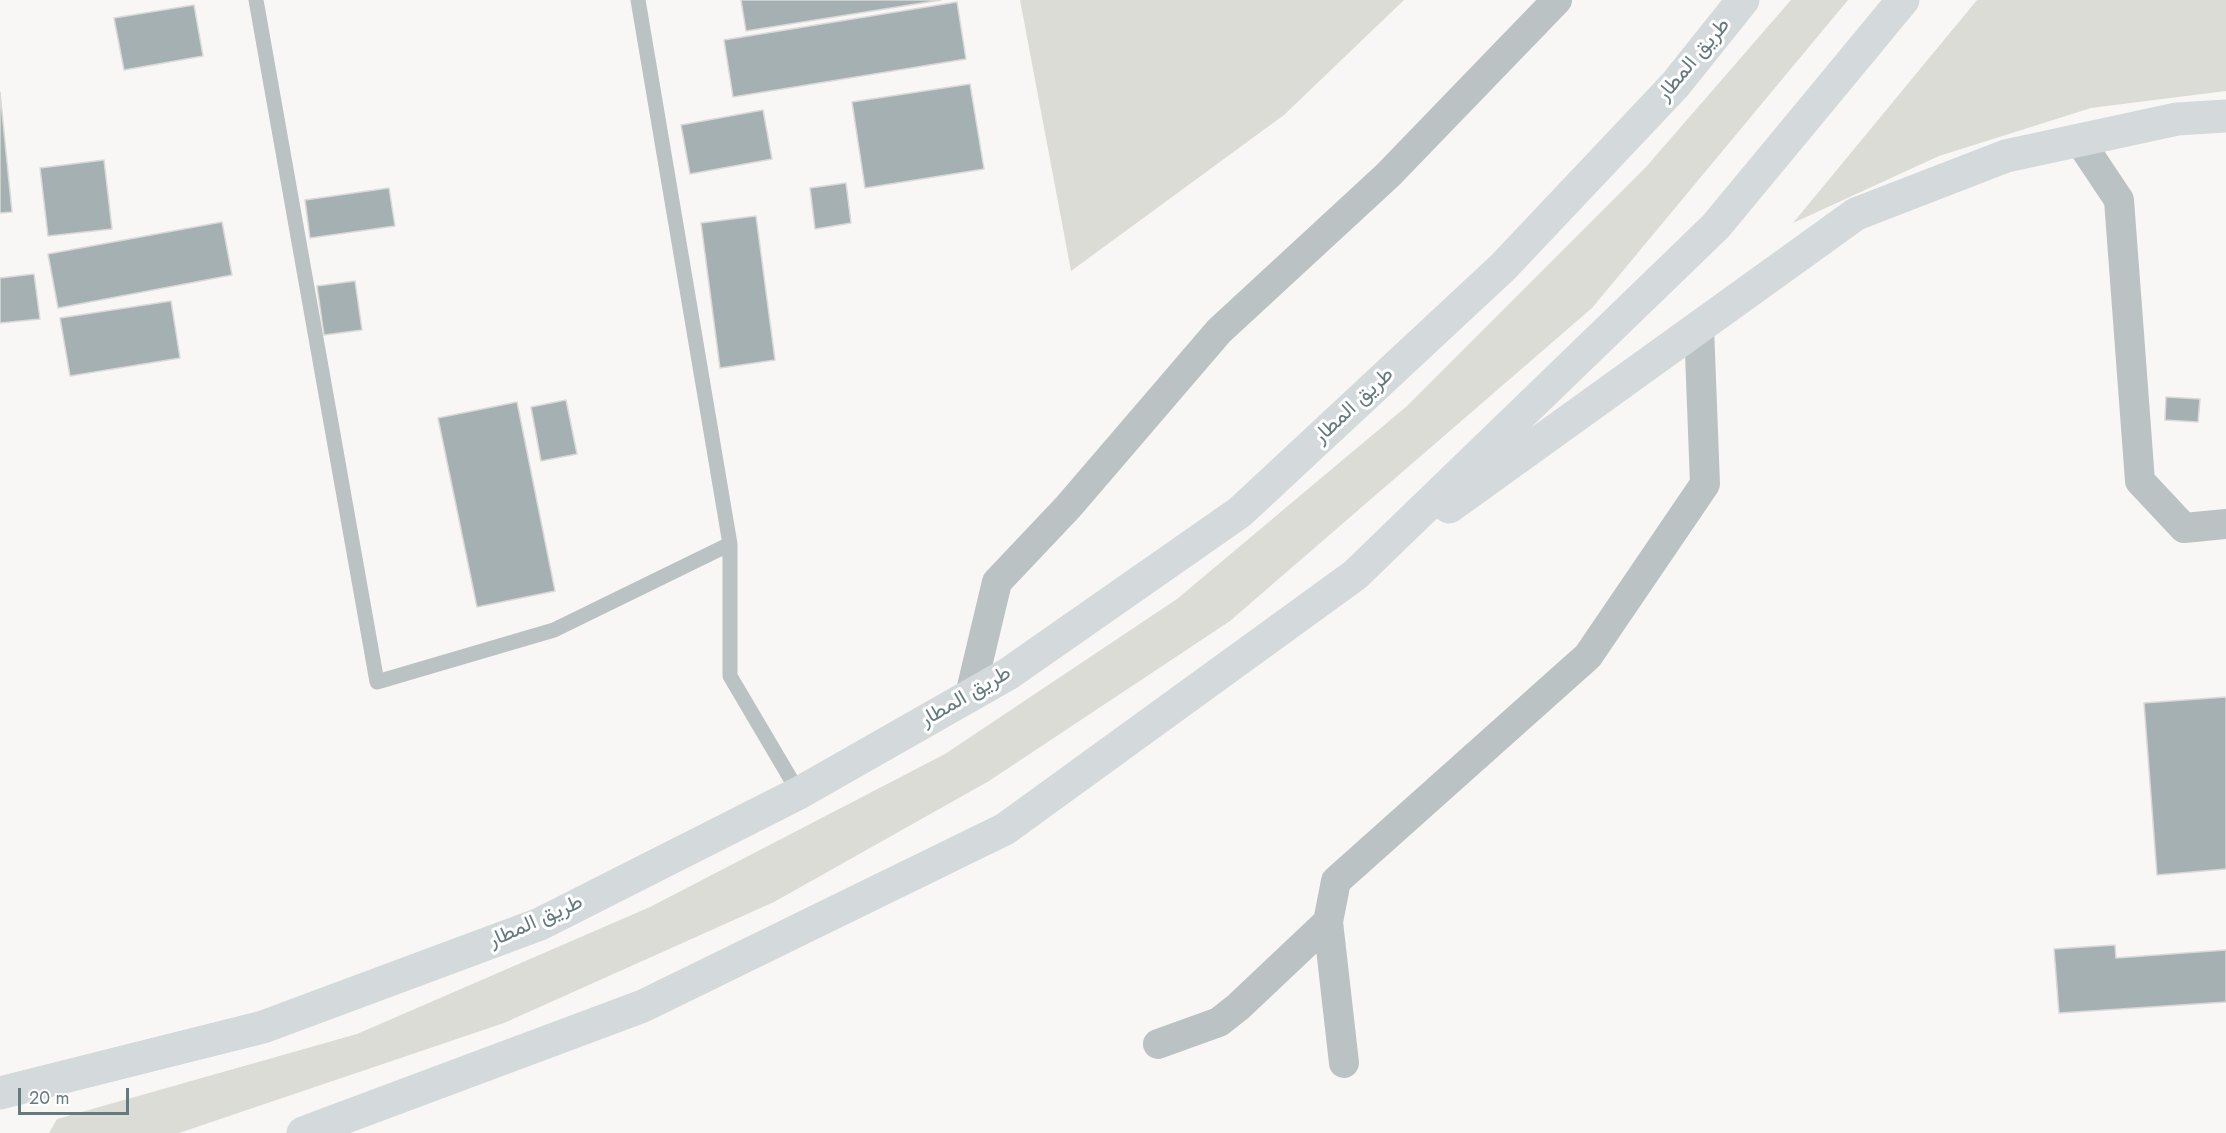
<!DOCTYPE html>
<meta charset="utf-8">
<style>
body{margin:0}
#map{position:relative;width:2226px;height:1133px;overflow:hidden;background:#f8f7f5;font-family:Jost,sans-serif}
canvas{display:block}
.scale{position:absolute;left:18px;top:1088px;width:111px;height:27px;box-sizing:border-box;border:3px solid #657a7e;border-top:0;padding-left:8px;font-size:18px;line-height:21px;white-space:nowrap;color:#657a7e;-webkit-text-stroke:4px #fff;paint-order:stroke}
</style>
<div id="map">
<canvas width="2226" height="1133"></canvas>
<div class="scale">20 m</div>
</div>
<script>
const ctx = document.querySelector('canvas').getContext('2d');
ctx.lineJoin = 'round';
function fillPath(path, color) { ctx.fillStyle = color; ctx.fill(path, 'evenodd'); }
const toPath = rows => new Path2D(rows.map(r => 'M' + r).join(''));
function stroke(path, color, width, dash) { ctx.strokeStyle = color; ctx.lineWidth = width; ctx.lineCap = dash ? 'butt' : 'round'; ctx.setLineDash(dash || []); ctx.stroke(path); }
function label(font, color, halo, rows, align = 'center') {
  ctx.font = font + ' Jost,Vazirmatn,sans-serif'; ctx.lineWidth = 6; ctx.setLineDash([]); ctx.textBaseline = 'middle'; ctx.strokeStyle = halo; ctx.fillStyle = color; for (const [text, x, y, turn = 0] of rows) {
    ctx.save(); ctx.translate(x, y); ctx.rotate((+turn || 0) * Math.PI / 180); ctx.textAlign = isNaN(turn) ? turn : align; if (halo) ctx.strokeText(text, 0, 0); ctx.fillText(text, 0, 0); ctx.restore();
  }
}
const green = toPath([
 [1020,0,1404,0,1284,115,1071,271],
 [1791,0,1848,0,1592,308,1230,621,989,781,774,902,504,1023,179,1133,49,1133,57,1119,357,1034,650,907,945,754,1177,599,1407,406,1646,167],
 [1977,0,2226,0,2226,91,2091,108,1939,156,1793,223]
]);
const building = toPath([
 [741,0,941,0,746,31,741,0],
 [957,2,966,59,733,97,724,40,957,2],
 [194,5,203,56,124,70,114,18,194,5],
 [970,84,984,169,865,188,852,102,970,84],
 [0,92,12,212,0,213,0,92],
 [763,110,772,159,690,174,681,125,763,110],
 [104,160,112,229,48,236,40,168,104,160],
 [846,183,851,223,815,229,810,188,846,183],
 [389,188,395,226,310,238,305,200,389,188],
 [756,216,775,360,720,368,701,223,756,216],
 [222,222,232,275,58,308,48,254,222,222],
 [34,274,40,319,0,323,0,278,34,274],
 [355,281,362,330,324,335,317,286,355,281],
 [171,301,180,358,70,376,60,318,171,301],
 [2166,397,2200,399,2198,422,2165,420,2166,397],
 [566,400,577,454,541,461,531,407,566,400],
 [517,402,555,591,477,607,438,418,517,402],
 [2226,697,2226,869,2157,875,2144,703,2226,697],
 [2115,945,2116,958,2226,950,2226,1002,2059,1013,2054,949,2115,945]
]);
const service = toPath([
 [256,0,377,682,554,630,730,544,730,676,799,793],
 [638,0,730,544]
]);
const minor = toPath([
 [2079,140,2119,200,2140,481,2184,528,2226,524],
 [970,695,997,582,1068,507,1219,331,1388,175,1557,0],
 [1158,1044,1219,1022,1238,1007,1328,922],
 [1344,1063,1328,922,1336,881,1588,656,1705,484,1699,327]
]);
const trunk = toPath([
 [1449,507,1856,214,2006,156,2177,119,2226,116],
 [0,1093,263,1027,540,924,799,793,1008,674,1240,512,1503,267,1675,85,1743,0],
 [303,1133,643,1006,1005,829,1355,575,1716,226,1903,0]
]);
const streetNames = [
 ["طريق المطار",1694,60,-50],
 ["طريق المطار",1354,406,-43],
 ["طريق المطار",966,697,-30],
 ["طريق المطار",536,922,-24]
];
fillPath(green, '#dadcd5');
fillPath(building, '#a4b0b2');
stroke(building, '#dad9d8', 1.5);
stroke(service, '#bbc2c3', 15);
stroke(minor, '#bbc2c3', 30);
stroke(trunk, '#d4d9db', 33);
label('21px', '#657a7e', '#fff', streetNames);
</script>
